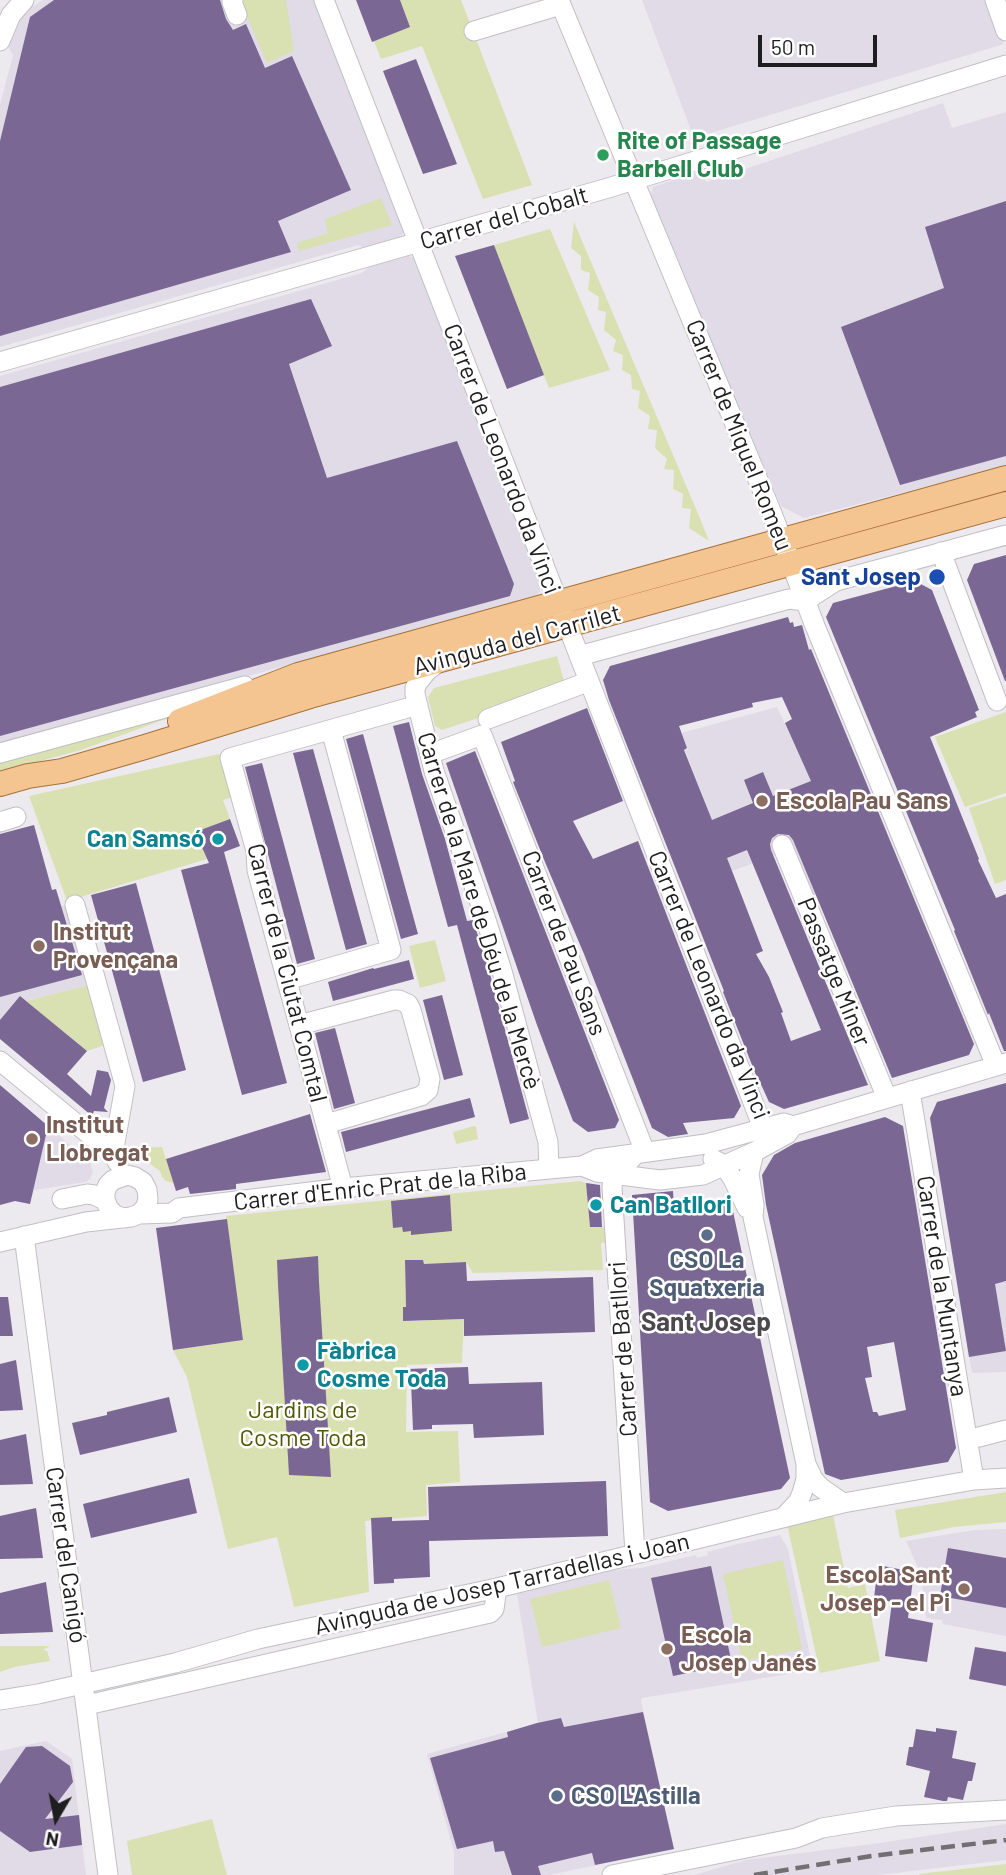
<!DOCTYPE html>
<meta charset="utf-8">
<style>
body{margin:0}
#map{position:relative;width:1006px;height:1875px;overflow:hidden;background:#ece9ef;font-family:Barlow,sans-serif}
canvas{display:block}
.north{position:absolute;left:21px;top:1784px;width:70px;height:70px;-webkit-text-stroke:5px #fff;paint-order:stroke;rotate:190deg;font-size:19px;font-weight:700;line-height:28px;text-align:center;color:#1e1d1f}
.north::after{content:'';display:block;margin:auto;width:24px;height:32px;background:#1e1d1f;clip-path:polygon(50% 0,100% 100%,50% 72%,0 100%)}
.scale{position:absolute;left:758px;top:35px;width:119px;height:32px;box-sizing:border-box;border:4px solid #1e1d1f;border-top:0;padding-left:9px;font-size:21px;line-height:24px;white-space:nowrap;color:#1e1d1f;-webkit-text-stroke:5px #fff;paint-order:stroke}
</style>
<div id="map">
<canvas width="1006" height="1875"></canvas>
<div class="north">N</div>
<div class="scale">50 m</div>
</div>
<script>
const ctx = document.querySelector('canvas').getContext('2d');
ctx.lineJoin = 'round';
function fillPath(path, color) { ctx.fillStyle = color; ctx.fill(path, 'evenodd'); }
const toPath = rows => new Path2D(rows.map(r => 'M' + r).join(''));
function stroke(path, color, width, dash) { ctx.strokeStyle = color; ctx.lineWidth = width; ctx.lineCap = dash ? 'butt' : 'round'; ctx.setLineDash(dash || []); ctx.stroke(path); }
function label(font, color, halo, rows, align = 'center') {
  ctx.font = font + ' Barlow,sans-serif'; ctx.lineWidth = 5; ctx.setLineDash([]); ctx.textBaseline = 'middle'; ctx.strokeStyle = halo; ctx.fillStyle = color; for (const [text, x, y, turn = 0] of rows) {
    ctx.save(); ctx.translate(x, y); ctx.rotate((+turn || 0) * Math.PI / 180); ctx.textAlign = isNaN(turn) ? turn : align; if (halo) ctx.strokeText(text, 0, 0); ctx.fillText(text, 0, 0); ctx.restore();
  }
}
const built = toPath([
 [43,0,317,0,404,225,404,232,401,236,397,240,366,249,358,245,0,347,0,105,13,55,6,43,25,4,34,6],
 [642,0,988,0,1004,44,694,138],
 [943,103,952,128,1006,112,1006,466,804,518,781,506,649,202,653,187,700,171,706,182],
 [408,255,417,260,542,582,540,591,537,595,529,599,0,744,0,376,362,273,373,263],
 [777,707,811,780,853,879,812,896,789,840,772,847,775,855,732,871,685,750,688,749,681,733],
 [0,904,67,906,89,985,26,1001,0,1020],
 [0,1085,90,1162,93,1172,90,1179,86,1182,34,1190,30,1204,11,1200],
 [1006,1281,1006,1372,972,1373,958,1291],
 [1006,1529,1006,1636,943,1624,942,1620,926,1618,921,1574,906,1541,975,1530],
 [780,1535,788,1549,813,1670,642,1698,641,1701,674,1849,549,1875,454,1875,454,1852,427,1754,538,1723,517,1594,612,1570,641,1568,696,1555,697,1558,708,1555,707,1552,734,1545],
 [46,1741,72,1759,86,1875,0,1875,0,1751],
 [1006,1824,1006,1860,878,1875,694,1875,746,1860,880,1843]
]);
const green = toPath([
 [240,0,286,0,294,51,267,63],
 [358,0,461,0,532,185,483,199,422,46,381,59],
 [381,198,392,225,299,251,297,243,328,233,325,219],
 [574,222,699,516,709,541,689,528,691,509,682,508,683,494,673,489,674,470,664,469,667,459,655,448,657,430,648,429,650,416,638,408,640,391,632,389,631,375,622,370,623,355,613,351,616,340,604,330,606,312,598,310,599,297,588,290,590,273,581,270,581,256,571,248],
 [550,229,610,370,549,388,494,245],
 [557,656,564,681,484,716,442,730,435,726,428,697,434,688],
 [1006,712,1006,793,965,807,935,737],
 [174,714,174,716,81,750,0,772,0,762],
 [219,754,233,797,223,800,230,819,195,832,207,859,67,901,29,796],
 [1006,796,1006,880,995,884,969,808],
 [435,940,446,981,420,988,409,946],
 [89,985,105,1045,87,1051,26,1001],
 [474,1126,476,1127,478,1139,456,1144,453,1132],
 [162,1147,174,1183,166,1181,162,1177,160,1171,139,1156,136,1151,136,1148],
 [580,1181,586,1183,590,1227,609,1227,609,1242,601,1243,603,1270,473,1273,466,1262,444,1263,424,1268,423,1260,405,1260,406,1307,403,1308,403,1321,425,1321,445,1315,445,1320,464,1319,462,1363,407,1365,406,1432,458,1431,460,1482,426,1485,427,1516,365,1521,369,1592,294,1607,277,1537,228,1549,187,1377,173,1350,243,1340,226,1216],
 [1006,1492,1006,1522,954,1527,900,1538,895,1510],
 [831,1505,848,1588,865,1584,880,1661,820,1673,785,1515],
 [783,1560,802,1649,742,1661,723,1574],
 [609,1580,621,1628,542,1647,530,1599],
 [0,1646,50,1646,43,1650,47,1651,50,1661,14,1667,0,1672],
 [212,1819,227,1875,132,1875,127,1841],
 [1006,1864,1006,1875,919,1875,919,1874]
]);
const building = toPath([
 [54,0,220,0,226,19,233,30,246,24,265,68,292,56,351,190,278,221,291,252,0,336,0,141,30,17],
 [356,0,400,0,410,27,372,42],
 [416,59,457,164,423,174,383,71],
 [1006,201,1006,456,900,485,841,327,944,288,925,227],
 [494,245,544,375,507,389,455,256],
 [311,299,332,346,289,364,327,478,457,441,514,584,510,596,0,736,0,387],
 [1006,555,1006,681,1005,681,967,580,974,564],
 [915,581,932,590,979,710,975,712,977,717,930,737,979,859,978,860,996,898,1006,894,1006,1051,1004,1051,989,1013,988,1015,954,931,955,930,826,617,833,603],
 [788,617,790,623,793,622,794,627,802,625,809,650,811,649,974,1044,969,1055,892,1078,793,840,789,835,778,834,772,838,770,844,771,850,868,1085,784,1109,769,1102,759,1080,758,1080,723,992,724,991,609,700,603,680,610,666],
 [782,697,792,719,785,723,811,781,773,796,763,772,744,780,753,803,712,820,684,750,687,748,679,726,753,707,752,703],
 [747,850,821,1030,791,1041,781,1013,783,1012,769,977,756,954,763,951,727,858],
 [587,708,623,801,573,821,593,859,638,841,741,1106,734,1118,683,1123,688,1134,668,1137,652,1128,584,954,545,862,513,782,515,781,501,742],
 [409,722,422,774,445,839,467,921,473,920,490,974,529,1119,510,1124,457,925,448,927,393,726],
 [363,734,418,934,401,939,346,739],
 [313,749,367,944,346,950,293,753],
 [475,751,619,1120,615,1128,588,1132,573,1121,537,1025,446,763],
 [262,763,315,959,297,964,245,767],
 [230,819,240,846,224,852,287,1083,242,1095,181,870,209,863,195,832],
 [34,825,52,890,56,889,82,975,0,997,0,834],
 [136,883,186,1070,143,1082,91,895],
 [409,960,414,979,333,1001,328,982,373,968,374,969],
 [442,995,463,1075,444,1080,423,1000],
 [20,996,87,1051,67,1074,91,1096,97,1070,108,1072,111,1080,104,1108,108,1112,94,1111,92,1116,0,1039,0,1020],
 [335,1028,355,1103,334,1109,315,1033],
 [1006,1083,1006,1281,995,1284,1006,1351,969,1357,930,1118,937,1102],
 [0,1085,48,1126,30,1204,15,1201,0,1205],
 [470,1098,475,1117,346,1152,341,1132],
 [310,1114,326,1172,236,1184,236,1189,190,1194,188,1187,176,1191,166,1159],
 [885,1117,903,1126,956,1448,948,1462,841,1480,825,1474,766,1205,762,1175,774,1155,795,1143],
 [894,1342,906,1410,879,1416,877,1412,873,1412,865,1378,872,1377,867,1347],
 [586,1183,600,1185,602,1227,590,1227],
 [673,1191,674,1208,729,1198,731,1202,790,1478,781,1489,668,1511,650,1502,632,1195],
 [450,1195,452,1231,411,1235,411,1231,403,1232,402,1227,393,1228,391,1201],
 [227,1219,243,1340,173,1350,156,1228],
 [318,1256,319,1282,331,1477,289,1475,278,1285,277,1260],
 [405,1260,423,1260,424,1264,466,1262,467,1281,593,1277,595,1332,464,1336,464,1319,403,1321,403,1307,406,1307],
 [0,1297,8,1297,13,1336,0,1336],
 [16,1360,23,1410,0,1411,0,1364],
 [468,1367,469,1384,542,1382,544,1435,474,1438,473,1424,432,1425,432,1429,413,1430,411,1382,407,1382,407,1369],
 [169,1397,177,1432,80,1455,72,1423,107,1415,107,1412],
 [26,1434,33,1484,0,1485,0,1440],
 [189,1478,197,1513,91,1538,83,1504],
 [606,1481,608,1536,429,1541,430,1577,394,1579,394,1583,374,1584,371,1518,392,1517,392,1521,429,1520,428,1487],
 [36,1508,43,1558,0,1559,0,1516],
 [948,1548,1006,1558,1006,1608,940,1596],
 [878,1565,914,1572,908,1618,933,1623,927,1662,885,1656,892,1602,874,1598],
 [711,1566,732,1664,673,1676,651,1578],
 [46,1582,53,1632,0,1634,0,1593],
 [975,1647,1006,1652,1006,1686,969,1679],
 [643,1712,674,1849,595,1865,592,1853,538,1866,541,1875,512,1875,504,1851,495,1852,493,1841,457,1849,430,1758,508,1737,507,1732,537,1723,561,1718,564,1727],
 [936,1728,957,1731,952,1758,976,1763,972,1781,968,1781,963,1800,948,1797,947,1801,943,1801,924,1797,930,1771,906,1765,909,1747,913,1747,916,1729,936,1732],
 [42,1746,70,1766,73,1782,45,1819,79,1815,82,1845,30,1852,0,1831,0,1784,26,1747]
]);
const minor = toPath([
 [233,0,232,2,237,15],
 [324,0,763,1128],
 [559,0,771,511,815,626,996,1066],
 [995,0,1006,31],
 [474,31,561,5],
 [0,41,11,15,24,0],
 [0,362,608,188,1006,65],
 [941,552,997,701],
 [579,656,789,599,805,601,836,581,1006,535],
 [440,661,427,671,418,682,415,688,415,694,434,771,487,923,502,971,548,1142,549,1169],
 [488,719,582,684],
 [0,753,245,686],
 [430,754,482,735,645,1152],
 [0,822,16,817],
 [782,845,887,1098],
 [75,905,125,1086,113,1154],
 [287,980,391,950,331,730],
 [299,1025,394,1000,399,1000,408,1004,411,1010,430,1079,428,1090,421,1096,326,1124],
 [0,1061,113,1154,118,1163],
 [910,1091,974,1480],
 [754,1152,749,1174,754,1205,753,1217,806,1464,813,1479,820,1487,843,1503],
 [713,1159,724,1165,733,1179,747,1208],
 [582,1166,597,1172,660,1180,703,1175,754,1152,787,1134,793,1126],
 [343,1188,257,870,256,851,230,758,418,705],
 [62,1199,87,1194,94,1195,105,1200],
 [139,1214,172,1213,179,1208,343,1188,582,1166,597,1159,706,1144,784,1123,793,1126,1006,1063],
 [24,1236,108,1875],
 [0,1242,86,1222,131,1217,139,1214,145,1208,148,1200,147,1190,143,1182,135,1177,127,1175,113,1180,108,1185,105,1192,105,1200,109,1209,115,1215,123,1218],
 [979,1437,1006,1430],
 [783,1518,798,1502,802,1493,806,1479,806,1464],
 [635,1553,612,1187,613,1181,636,1153],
 [0,1700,38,1694,175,1663,258,1639,497,1588,843,1503,974,1480,1006,1478],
 [87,1705,490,1613,494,1609,497,1588],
 [612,1875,796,1838,822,1828,896,1816,1006,1810]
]);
const major = toPath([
 [180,721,298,675,1006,478],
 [0,784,28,776,62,771,145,747,310,696,1006,504]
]);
const rail = toPath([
 [754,1875,872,1856,1006,1840]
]);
const markers = [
 [603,155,7,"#2e9e5b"],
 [937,577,9,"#1a4fb4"],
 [762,801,7,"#8d6e63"],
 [218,839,7,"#0f9aa8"],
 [39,946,7,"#8d6e63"],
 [32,1139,7,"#8d6e63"],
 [596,1205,7,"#0f9aa8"],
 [707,1235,7,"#5c6f8a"],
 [303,1365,7,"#0f9aa8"],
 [964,1589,7,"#8d6e63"],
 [667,1649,7,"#8d6e63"],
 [557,1796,7,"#5c6f8a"]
];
const leisureNames = [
 ["Rite of Passage",617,141],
 ["Barbell Club",617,169]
];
const streetNames = [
 ["Carrer del Cobalt",504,218,-16],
 ["Carrer de Miquel Romeu",739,435,68],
 ["Carrer de Leonardo da Vinci",502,459,69],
 ["Avinguda del Carrilet",517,640,-15],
 ["Carrer de la Mare de Déu de la Mercè",479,911,73],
 ["Carrer de Pau Sans",564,943,69],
 ["Passatge Miner",834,972,68],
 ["Carrer de la Ciutat Comtal",287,973,76],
 ["Carrer de Leonardo da Vinci",709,985,68],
 ["Carrer d'Enric Prat de la Riba",380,1187,-6],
 ["Carrer de la Muntanya",942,1286,81],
 ["Carrer de Batllori",623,1349,-94],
 ["Carrer del Canigó",66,1555,82],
 ["Avinguda de Josep Tarradellas i Joan",502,1584,-13]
];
const transitNames = [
 ["Sant Josep",921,577]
];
const educationNames = [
 ["Escola Pau Sans",776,801],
 ["Institut",53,932],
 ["Provençana",53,960],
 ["Institut",46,1125],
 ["Llobregat",46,1153],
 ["Escola Sant",950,1575,"right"],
 ["Josep - el Pi",950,1603,"right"],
 ["Escola",681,1635],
 ["Josep Janés",681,1663]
];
const cultureNames = [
 ["Can Samsó",204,839,"right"],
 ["Can Batllori",610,1205],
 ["Fàbrica",317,1351],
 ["Cosme Toda",317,1379]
];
const serviceNames = [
 ["CSO La",707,1260],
 ["Squatxeria",707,1288],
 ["CSO L'Astilla",571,1796,"left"]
];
const parkNames = [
 ["Jardins de",303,1410],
 ["Cosme Toda",303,1438]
];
const neighbourhoodNames = [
 ["Sant Josep",706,1322]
];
fillPath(built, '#e0dbe7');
fillPath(green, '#d9e1b2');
fillPath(building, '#7b6793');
stroke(minor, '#c1bfc4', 21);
stroke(major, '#a6713a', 26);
stroke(minor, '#fff', 19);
stroke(major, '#f5c591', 24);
stroke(rail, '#716f72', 4.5, [14, 7]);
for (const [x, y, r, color] of markers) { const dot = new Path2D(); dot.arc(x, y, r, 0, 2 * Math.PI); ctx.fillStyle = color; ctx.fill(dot); stroke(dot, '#fff', 2.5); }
label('bold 24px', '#27864d', '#fff', leisureNames, 'left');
label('24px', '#1e1d1f', '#fff', streetNames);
label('bold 24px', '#164399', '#fff', transitNames, 'right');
label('bold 24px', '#785e54', '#fff', educationNames, 'left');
label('bold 24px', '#0d838f', '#fff', cultureNames, 'left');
label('bold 24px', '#4e5e75', '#fff', serviceNames);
label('24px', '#515900', '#fff', parkNames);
label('bold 26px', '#4b494d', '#fff', neighbourhoodNames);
</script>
